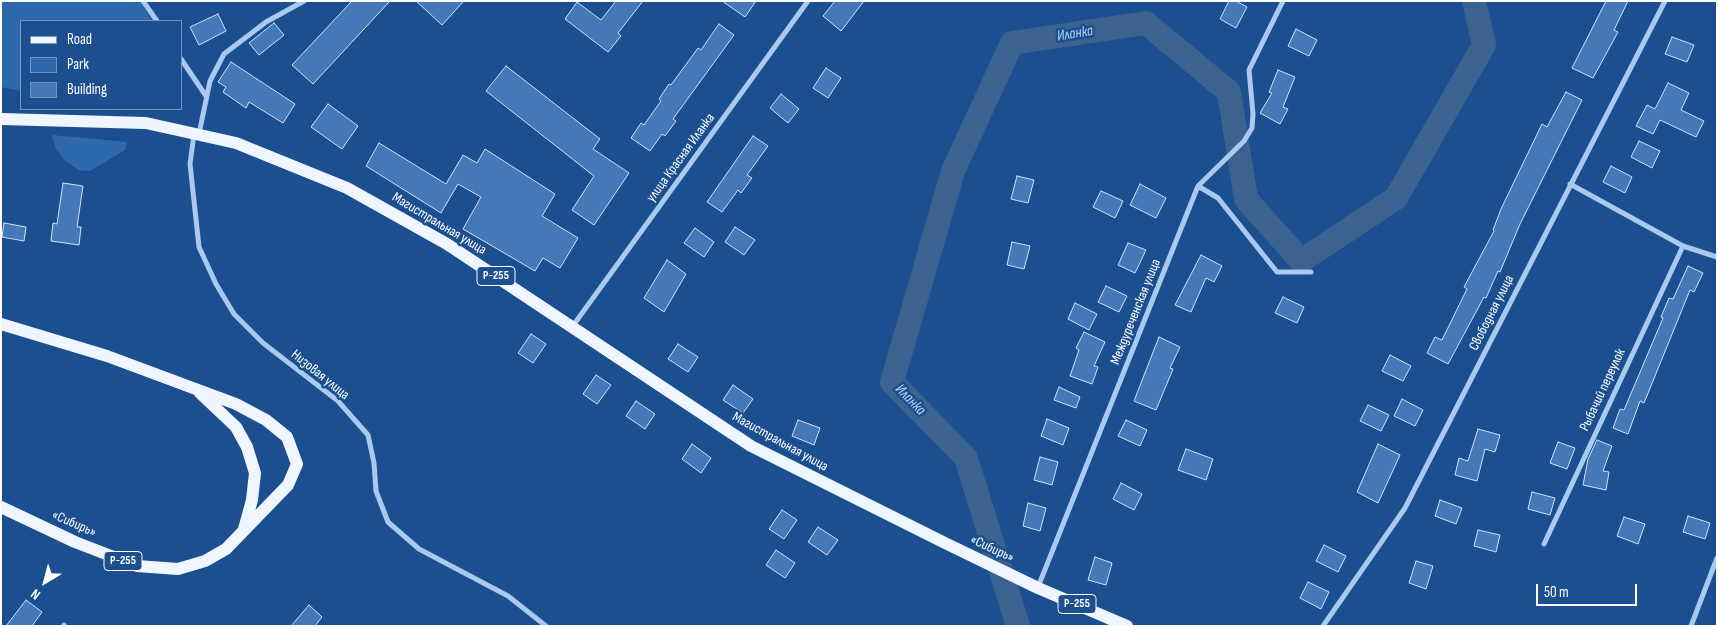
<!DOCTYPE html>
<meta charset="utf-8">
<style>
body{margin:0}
#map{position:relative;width:1718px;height:627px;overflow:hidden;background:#1b4f8f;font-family:"Sofia Sans Condensed",sans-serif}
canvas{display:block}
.frame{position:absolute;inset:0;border:2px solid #fff;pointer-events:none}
.legend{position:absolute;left:20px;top:20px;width:162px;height:90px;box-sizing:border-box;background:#1b4f8f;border:1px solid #7695bc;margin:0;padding:6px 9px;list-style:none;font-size:15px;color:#fff}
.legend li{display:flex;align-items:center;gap:10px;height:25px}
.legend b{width:25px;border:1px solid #7695bc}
.north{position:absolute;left:20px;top:557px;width:50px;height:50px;-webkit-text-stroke:4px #1b4f8f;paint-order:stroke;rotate:217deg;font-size:14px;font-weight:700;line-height:20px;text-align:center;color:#fff}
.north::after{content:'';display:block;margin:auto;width:18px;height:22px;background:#fff;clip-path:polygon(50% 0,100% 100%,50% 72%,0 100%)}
.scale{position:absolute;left:1536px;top:584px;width:101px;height:22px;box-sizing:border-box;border:2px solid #fff;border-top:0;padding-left:6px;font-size:15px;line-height:18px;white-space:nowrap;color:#fff;-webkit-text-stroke:4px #1b4f8f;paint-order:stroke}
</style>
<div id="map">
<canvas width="1718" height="627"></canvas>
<div class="frame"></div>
<ul class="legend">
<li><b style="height:6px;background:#f0f6ff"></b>Road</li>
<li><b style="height:14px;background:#2e69ad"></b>Park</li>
<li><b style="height:14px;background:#4478b7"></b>Building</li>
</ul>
<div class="north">N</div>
<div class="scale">50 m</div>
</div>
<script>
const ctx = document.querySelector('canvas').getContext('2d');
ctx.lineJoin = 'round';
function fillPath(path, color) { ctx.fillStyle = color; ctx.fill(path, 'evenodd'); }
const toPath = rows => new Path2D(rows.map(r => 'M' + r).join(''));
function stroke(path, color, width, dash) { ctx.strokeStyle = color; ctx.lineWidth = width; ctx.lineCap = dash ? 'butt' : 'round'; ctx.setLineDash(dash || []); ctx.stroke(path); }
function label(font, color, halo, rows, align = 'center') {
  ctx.font = font + ' "Sofia Sans Condensed",sans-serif'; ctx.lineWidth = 5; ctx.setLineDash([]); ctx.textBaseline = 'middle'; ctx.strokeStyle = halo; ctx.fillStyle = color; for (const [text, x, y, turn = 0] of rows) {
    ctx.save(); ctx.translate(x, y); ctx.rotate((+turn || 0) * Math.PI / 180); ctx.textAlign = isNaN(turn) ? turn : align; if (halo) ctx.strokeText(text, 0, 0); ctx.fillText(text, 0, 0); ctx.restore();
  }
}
const green = toPath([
 [1,1,140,1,152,21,21,21,21,91,1,87],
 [52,135,127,142,125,150,90,171,79,170,66,162,56,149]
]);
const river = toPath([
 [1018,626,966,458,892,382,953,171,1012,43,1146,23,1229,92,1246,199,1301,261,1396,198,1484,45,1474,1]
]);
const building = toPath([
 [352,1,390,1,313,84,292,65,352,1],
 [416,1,464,1,442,25,416,1],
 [616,1,643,1,618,33,621,36,608,52,565,19,577,2,601,20,616,1],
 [722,1,756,1,745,17,722,1],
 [835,1,864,1,841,31,823,16,835,1],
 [1229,1,1236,1,1247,7,1236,28,1220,19,1229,1],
 [1606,1,1628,1,1614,30,1618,32,1593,78,1572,68,1606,1],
 [218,14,226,31,199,45,190,27,218,14],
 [274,23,284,35,259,55,249,43,274,23],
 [719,24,734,35,673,119,676,121,665,136,662,134,650,151,631,138,641,123,644,125,661,101,659,99,669,84,671,85,698,48,701,50,719,24],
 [1296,29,1317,40,1309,56,1288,46,1296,29],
 [1672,37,1694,45,1687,62,1665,54,1672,37],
 [231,62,295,104,283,123,249,102,246,108,223,92,226,87,218,82,231,62],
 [506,66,600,139,593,149,629,173,594,225,572,210,594,176,486,91,506,66],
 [826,68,841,78,828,98,813,88,826,68],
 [1278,70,1295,77,1283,107,1288,109,1280,124,1260,113,1272,93,1269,92,1278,70],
 [1668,83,1689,93,1681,110,1704,121,1696,137,1660,120,1653,134,1636,126,1647,105,1655,109,1668,83],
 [1566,92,1582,100,1520,224,1500,272,1498,271,1486,298,1484,297,1448,364,1427,353,1435,337,1442,340,1467,289,1464,287,1494,231,1493,230,1501,209,1542,124,1547,127,1566,92],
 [781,94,799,109,788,123,770,108,781,94],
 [328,104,358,126,342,149,311,127,328,104],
 [753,136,768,146,747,175,752,178,741,193,738,190,722,212,707,202,753,136],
 [1639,141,1660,151,1652,168,1631,157,1639,141],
 [379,143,446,184,463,155,477,163,485,149,555,194,542,216,578,238,560,268,543,258,535,271,463,229,481,197,458,184,441,213,366,166,379,143],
 [1611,166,1632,177,1625,193,1603,182,1611,166],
 [1017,176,1034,180,1028,203,1011,199,1017,176],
 [63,183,83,186,77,227,81,227,79,245,51,241,53,223,57,224,63,183],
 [1140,184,1166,198,1156,218,1130,205,1140,184],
 [1101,191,1123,201,1115,218,1093,207,1101,191],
 [4,223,26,227,24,241,2,237,4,223],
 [735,227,755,240,744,255,725,242,735,227],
 [695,228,714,242,704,257,684,243,695,228],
 [1012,242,1030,246,1024,269,1007,265,1012,242],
 [1128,243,1146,250,1135,273,1118,265,1128,243],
 [1201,255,1222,266,1214,282,1206,278,1191,312,1175,305,1201,255],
 [667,260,686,274,664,312,644,298,667,260],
 [1688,266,1703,273,1694,292,1690,290,1644,403,1640,401,1628,434,1613,428,1620,409,1624,410,1663,318,1661,317,1669,298,1673,299,1688,266],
 [1106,286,1127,296,1119,312,1098,302,1106,286],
 [1283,297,1304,307,1297,323,1275,313,1283,297],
 [1075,303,1097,314,1089,330,1068,319,1075,303],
 [1084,332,1105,342,1094,366,1098,367,1092,384,1070,376,1079,350,1076,348,1084,332],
 [531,334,546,344,533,363,518,353,531,334],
 [1159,337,1180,347,1170,368,1173,369,1156,410,1134,401,1159,337],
 [678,344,698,357,688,372,668,359,678,344],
 [1390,355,1411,366,1403,381,1382,371,1390,355],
 [596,375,611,385,597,404,583,394,596,375],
 [733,385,753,399,743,413,723,400,733,385],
 [1059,387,1080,397,1076,408,1054,400,1059,387],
 [1402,399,1423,410,1415,426,1394,416,1402,399],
 [636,401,655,414,645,429,626,416,636,401],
 [1368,405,1389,415,1381,431,1360,421,1368,405],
 [1047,419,1069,428,1063,445,1041,436,1047,419],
 [798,420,820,428,814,445,792,436,798,420],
 [1126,420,1147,430,1140,446,1118,436,1126,420],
 [1478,429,1500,435,1495,452,1485,449,1477,481,1455,475,1459,458,1468,461,1478,429],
 [1597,440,1612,446,1603,471,1609,472,1606,490,1583,485,1588,459,1597,440],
 [1558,442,1575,448,1567,469,1550,463,1558,442],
 [692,444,711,458,701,473,682,459,692,444],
 [1378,444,1400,455,1378,503,1357,492,1378,444],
 [1186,449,1213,459,1206,480,1178,470,1186,449],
 [1040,457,1058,462,1052,485,1034,480,1040,457],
 [1121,483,1142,494,1134,510,1113,499,1121,483],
 [1532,492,1555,498,1550,515,1528,509,1532,492],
 [1440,500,1462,508,1456,524,1435,516,1440,500],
 [1028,503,1046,508,1040,531,1023,526,1028,503],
 [782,510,797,520,784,539,769,529,782,510],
 [1688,516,1710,523,1705,539,1683,532,1688,516],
 [1624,517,1645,524,1638,544,1617,536,1624,517],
 [818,527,838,540,827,555,808,542,818,527],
 [1478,530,1500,535,1496,552,1474,546,1478,530],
 [1324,545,1346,556,1338,572,1316,561,1324,545],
 [776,550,795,563,785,578,766,565,776,550],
 [1095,557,1112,563,1106,585,1088,580,1095,557],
 [1416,561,1433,566,1426,589,1409,583,1416,561],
 [1308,582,1329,592,1321,609,1300,598,1308,582],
 [26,600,42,612,32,626,6,626,26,600],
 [309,605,322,617,315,626,291,626,309,605]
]);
const street = toPath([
 [143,1,157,21],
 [181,59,206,96],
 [194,134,190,164,199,247,216,284,234,314,263,343,338,401,368,435,374,463,376,491,388,522,419,549,508,596,546,626],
 [199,134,210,81,224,54,266,22,304,1],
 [1570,184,1683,246,1717,257],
 [1198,186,1244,141,1252,128,1253,114,1249,70,1283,1],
 [572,327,808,1],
 [1544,544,1683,246],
 [1038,587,1198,186,1218,198,1277,272,1311,272],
 [64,626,64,625],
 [1323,626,1405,508,1665,1],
 [1691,626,1717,558]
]);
const primary = toPath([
 [1,119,146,123,236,143,347,188,447,244,751,446,945,543,1038,588,1127,626],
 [1,324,107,356,236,404,266,420,287,437,297,464,288,485,226,549,205,561,178,569,137,566,75,542,1,507],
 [200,393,236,427,247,447,255,473,252,500,244,529]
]);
const shields = [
 [496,276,38],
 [123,561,38],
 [1077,604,38]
];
const shieldNames = [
 ["Р-255",496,276],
 ["Р-255",123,561],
 ["Р-255",1077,604]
];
const streetNames = [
 ["улица Красная Иланка",681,158,-54],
 ["Магистральная улица",439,224,31],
 ["Междуреченская улица",1136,312,-68],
 ["Свободная улица",1492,313,-63],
 ["Низовая улица",320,375,39],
 ["Рыбачий переулок",1603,390,-65],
 ["Магистральная улица",780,442,29],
 ["«Сибирь»",74,524,24],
 ["«Сибирь»",992,549,25]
];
const waterNames = [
 ["Иланка",1075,34,-9],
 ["Иланка",910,400,46]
];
fillPath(green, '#2e69ad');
stroke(river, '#3c6290', 24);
fillPath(building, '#4478b7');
stroke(building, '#cfe3fa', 1);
stroke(street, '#a9c9ee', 5);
stroke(primary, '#f0f6ff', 12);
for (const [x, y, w] of shields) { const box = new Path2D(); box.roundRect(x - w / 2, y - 9.5, w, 19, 4); ctx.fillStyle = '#1b4f8f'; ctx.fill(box); stroke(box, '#fff', 1); }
label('bold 12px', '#fff', null, shieldNames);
label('14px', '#fff', '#1b4f8f', streetNames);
label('italic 15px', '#b5d3f5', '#1b4f8f', waterNames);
</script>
